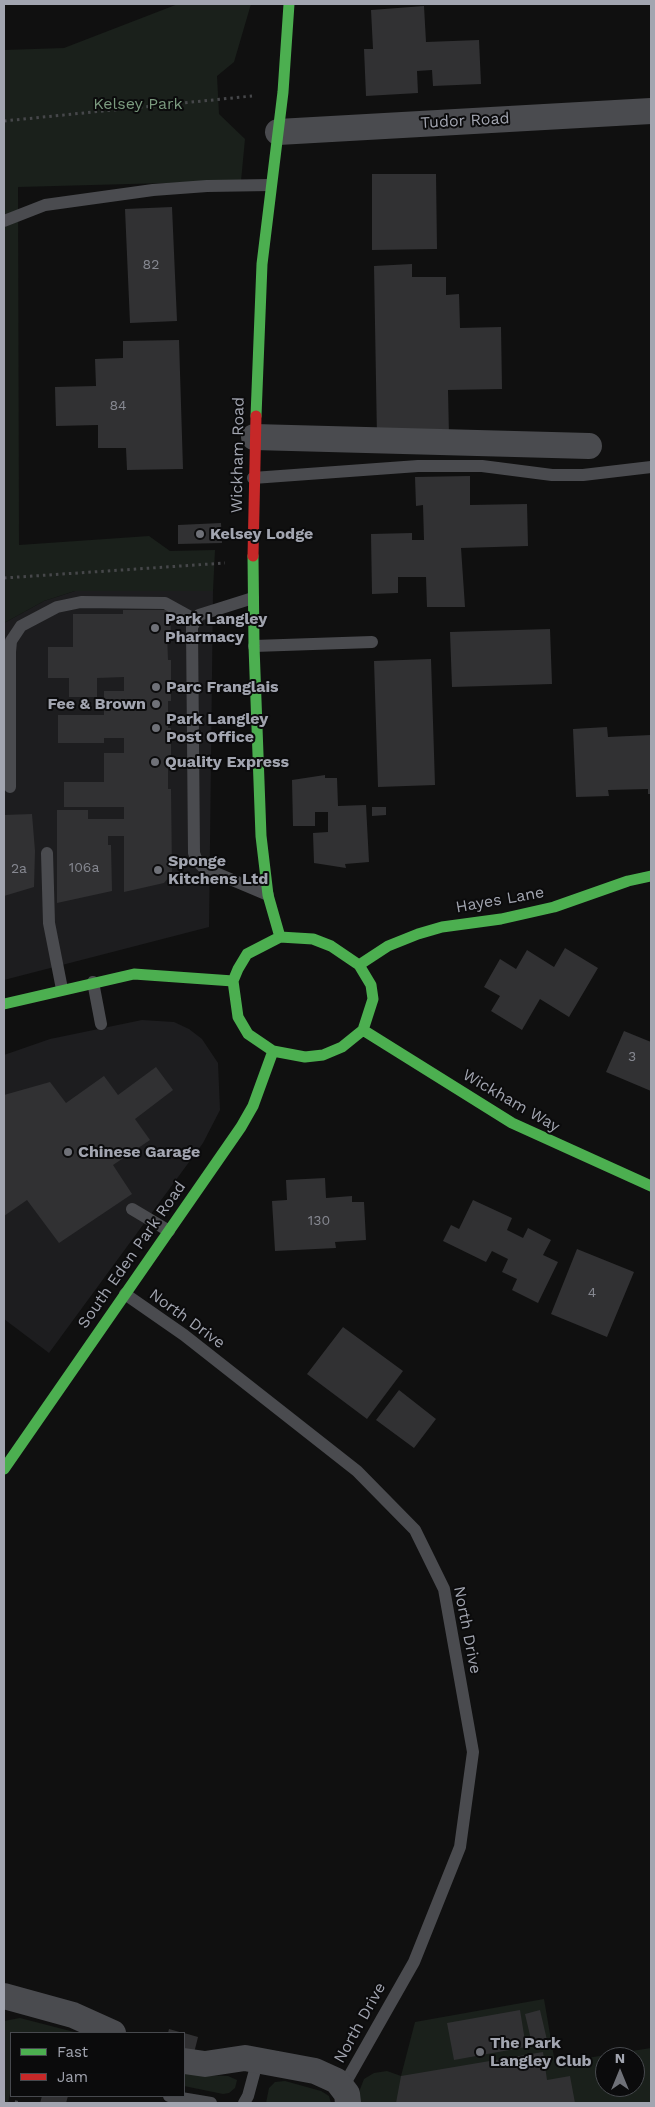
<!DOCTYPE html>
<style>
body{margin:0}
#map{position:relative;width:655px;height:2107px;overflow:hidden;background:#101010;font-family:"Work Sans",sans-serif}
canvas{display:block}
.frame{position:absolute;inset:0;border:5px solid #a2a5b0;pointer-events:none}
.legend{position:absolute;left:10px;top:2032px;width:175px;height:65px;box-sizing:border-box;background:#0b0b0c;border:1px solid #47494e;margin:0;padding:6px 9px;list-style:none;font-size:15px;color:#a2a5b0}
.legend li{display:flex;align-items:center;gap:10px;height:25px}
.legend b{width:25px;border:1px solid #47494e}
.north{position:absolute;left:595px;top:2047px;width:50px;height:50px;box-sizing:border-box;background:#0b0b0c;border:1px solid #47494e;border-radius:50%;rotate:0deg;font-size:14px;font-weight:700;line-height:20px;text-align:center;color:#a2a5b0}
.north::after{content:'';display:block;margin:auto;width:18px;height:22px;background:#6f7178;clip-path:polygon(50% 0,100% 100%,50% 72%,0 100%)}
</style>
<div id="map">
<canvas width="655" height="2107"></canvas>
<div class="frame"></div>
<ul class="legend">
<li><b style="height:6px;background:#4caf50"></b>Fast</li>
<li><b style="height:6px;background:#c62828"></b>Jam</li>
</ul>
<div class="north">N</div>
</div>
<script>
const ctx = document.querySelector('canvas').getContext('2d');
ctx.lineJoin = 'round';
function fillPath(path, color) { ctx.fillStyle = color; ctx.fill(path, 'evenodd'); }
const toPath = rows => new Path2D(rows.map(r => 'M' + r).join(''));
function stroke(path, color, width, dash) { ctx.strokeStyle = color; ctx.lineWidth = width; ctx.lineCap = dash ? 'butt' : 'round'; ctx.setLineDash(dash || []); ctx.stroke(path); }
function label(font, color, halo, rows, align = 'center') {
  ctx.font = font + ' "Work Sans",sans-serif'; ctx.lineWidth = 4; ctx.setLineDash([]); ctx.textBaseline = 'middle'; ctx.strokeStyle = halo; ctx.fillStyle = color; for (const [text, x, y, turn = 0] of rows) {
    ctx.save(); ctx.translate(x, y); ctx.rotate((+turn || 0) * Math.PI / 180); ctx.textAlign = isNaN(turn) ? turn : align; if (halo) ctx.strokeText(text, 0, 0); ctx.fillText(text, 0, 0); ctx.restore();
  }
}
const built = toPath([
 [75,591,213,591,209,927,4,980,4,623,44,601],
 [142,1020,174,1022,189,1029,202,1039,218,1063,220,1110,203,1143,49,1353,4,1319,4,1055,50,1039]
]);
const green = toPath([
 [178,4,251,4,234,62,217,76,219,114,245,139,241,181,18,187,19,545,149,536,170,551,215,550,213,591,75,591,44,601,4,623,4,50,64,48],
 [544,1999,555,2063,651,2048,651,2103,360,2103,359,2092,364,2079,374,2073,387,2071,401,2076,415,2022],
 [605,2057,635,2057,635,2087,605,2087],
 [20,2018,78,2033,11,2033,11,2089,8,2103,4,2103,4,2021],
 [184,2072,201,2075,228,2076,237,2080,235,2088,229,2093,223,2094,184,2086],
 [285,2081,321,2091,329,2096,331,2103,266,2103,269,2088,275,2082]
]);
const building = toPath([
 [424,6,426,42,479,40,481,84,433,86,432,70,417,71,418,93,366,96,364,49,373,49,371,10],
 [372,174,436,174,437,249,372,250],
 [172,207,177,321,130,323,125,209],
 [412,264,412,277,446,277,446,295,459,294,460,328,501,327,502,389,448,390,449,436,377,438,374,266],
 [179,340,183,469,127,470,126,448,98,448,98,425,56,426,55,387,96,386,95,359,123,358,123,341],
 [470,476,470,505,527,504,528,546,461,548,465,607,427,607,426,577,398,577,398,593,372,594,371,534,412,533,412,540,424,540,423,505,416,506,415,477],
 [221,523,222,543,178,544,178,525],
 [123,610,170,610,171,634,167,634,168,660,171,660,171,701,168,701,168,728,171,728,171,763,168,763,168,789,171,789,172,873,164,883,124,892,124,836,108,836,108,845,111,845,112,891,57,903,57,810,88,810,88,819,124,819,124,807,64,807,64,782,104,782,104,753,124,753,124,738,104,738,104,743,58,743,58,715,104,715,104,691,124,691,124,677,97,678,97,697,69,697,69,678,48,678,48,647,73,647,73,614,123,614],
 [550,629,552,684,452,687,450,632],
 [431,659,435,785,378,787,374,661],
 [607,727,608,737,651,735,651,794,648,794,648,789,608,790,609,796,576,797,573,729],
 [325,775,325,778,337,778,338,806,366,805,369,862,345,864,346,868,314,863,313,833,328,832,328,812,315,812,315,826,293,826,292,780],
 [372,807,386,807,386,815,372,816],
 [32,814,35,851,34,887,4,896,4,815],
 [565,948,598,968,569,1017,540,999,522,1030,491,1011,500,996,484,987,500,959,516,969,527,950,554,967],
 [624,1031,651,1042,651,1091,606,1072],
 [156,1067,173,1090,135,1119,150,1140,113,1165,132,1194,59,1243,27,1200,4,1216,4,1095,50,1082,66,1103,104,1076,118,1095],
 [325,1178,326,1198,352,1196,352,1202,364,1202,366,1240,335,1242,336,1248,275,1251,272,1201,287,1200,286,1180],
 [473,1200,512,1218,507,1230,523,1238,528,1228,551,1240,543,1255,558,1262,538,1303,512,1290,517,1279,502,1272,508,1259,492,1251,486,1262,443,1241,451,1225,459,1229],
 [577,1249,634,1272,607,1337,551,1314],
 [343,1327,403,1371,367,1419,307,1374],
 [399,1390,436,1419,414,1448,376,1420],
 [520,2010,526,2047,454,2060,447,2023],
 [540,2010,547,2040,532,2044,525,2014],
 [169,2029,183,2033,168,2033],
 [184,2033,198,2037,193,2057,184,2054],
 [543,2052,547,2080,570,2076,575,2103,396,2103,401,2076],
 [42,2096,68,2096,66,2103,40,2103]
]);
const path = toPath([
 [4,121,252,96],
 [4,578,225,563],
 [16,2103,18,2096]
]);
const lane = toPath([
 [4,221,45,205,153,190,207,186,270,185],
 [253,478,418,466,482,466,552,475,583,475,651,467],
 [253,598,199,615,192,627,194,853,197,861,204,868,268,895],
 [254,646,372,642],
 [10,787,10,652,11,641,21,626,57,607,81,602,165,603,194,619],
 [47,853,49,923,62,989],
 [93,982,101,1024],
 [132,1209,169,1231],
 [125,1294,184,1335,357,1471,415,1530,444,1589,473,1752,460,1847,414,1962,343,2087],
 [169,2096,211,2103],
 [244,2103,248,2096,258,2059]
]);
const street = toPath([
 [278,132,651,111],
 [254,437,589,446],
 [4,1996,73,2015,113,2033],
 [184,2061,205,2064,245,2058,315,2071,337,2081,347,2094,348,2103]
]);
const fast = toPath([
 [256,416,262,264,283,92,289,4],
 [253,556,254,646,261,836,268,895,280,937],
 [280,937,313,939,331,946,359,965,371,985,373,999,363,1030,342,1047,323,1055,305,1057,273,1051,248,1034,238,1017,233,981,238,969,247,954,280,937],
 [359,965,388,946,418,934,442,927,501,919,554,907,628,881,651,876],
 [4,1004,134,974,233,981],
 [363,1030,512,1123,651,1186],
 [4,1469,241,1127,253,1106,273,1051]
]);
const jam = toPath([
 [253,556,256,416]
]);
const markers = [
 [200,534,5,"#6f7178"],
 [155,628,5,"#6f7178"],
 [156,687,5,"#6f7178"],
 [156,704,5,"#6f7178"],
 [156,728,5,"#6f7178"],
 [155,762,5,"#6f7178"],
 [158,870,5,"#6f7178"],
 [68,1152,5,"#6f7178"],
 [480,2052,5,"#6f7178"]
];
const numberNames = [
 ["82",151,265],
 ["84",118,406],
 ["106a",84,868],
 ["2a",19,869],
 ["3",632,1057],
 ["130",319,1221],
 ["4",592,1293]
];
const parkNames = [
 ["Kelsey Park",138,104]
];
const streetNames = [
 ["Tudor Road",465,121,-3],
 ["Wickham Road",238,455,-89],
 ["Hayes Lane",500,900,-10],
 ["Wickham Way",511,1101,30],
 ["South Eden Park Road",132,1255,-55],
 ["North Drive",187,1319,36],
 ["North Drive",467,1630,79],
 ["North Drive",360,2023,-61]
];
const poiNames = [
 ["Kelsey Lodge",210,534],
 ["Park Langley",165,619],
 ["Pharmacy",165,637],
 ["Parc Franglais",166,687],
 ["Fee & Brown",146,704,"right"],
 ["Park Langley",166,719],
 ["Post Office",166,737],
 ["Quality Express",165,762],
 ["Sponge",168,861],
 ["Kitchens Ltd",168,879],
 ["Chinese Garage",78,1152],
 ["The Park",490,2043],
 ["Langley Club",490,2061]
];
fillPath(built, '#1d1d1f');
fillPath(green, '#1a201b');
fillPath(building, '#313133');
stroke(path, '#46474a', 3, [2.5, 4]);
stroke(lane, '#4a4b4f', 12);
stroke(street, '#4a4b4f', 26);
stroke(fast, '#4caf50', 11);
stroke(jam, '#c62828', 11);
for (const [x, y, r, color] of markers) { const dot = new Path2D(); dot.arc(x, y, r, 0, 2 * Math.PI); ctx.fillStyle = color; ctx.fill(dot); stroke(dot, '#0b0b0c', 2); }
label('14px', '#868891', null, numberNames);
label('16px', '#7a9a7e', '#0b0b0c', parkNames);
label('16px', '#a2a5b0', '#0b0b0c', streetNames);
label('bold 16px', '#a2a5b0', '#0b0b0c', poiNames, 'left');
</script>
